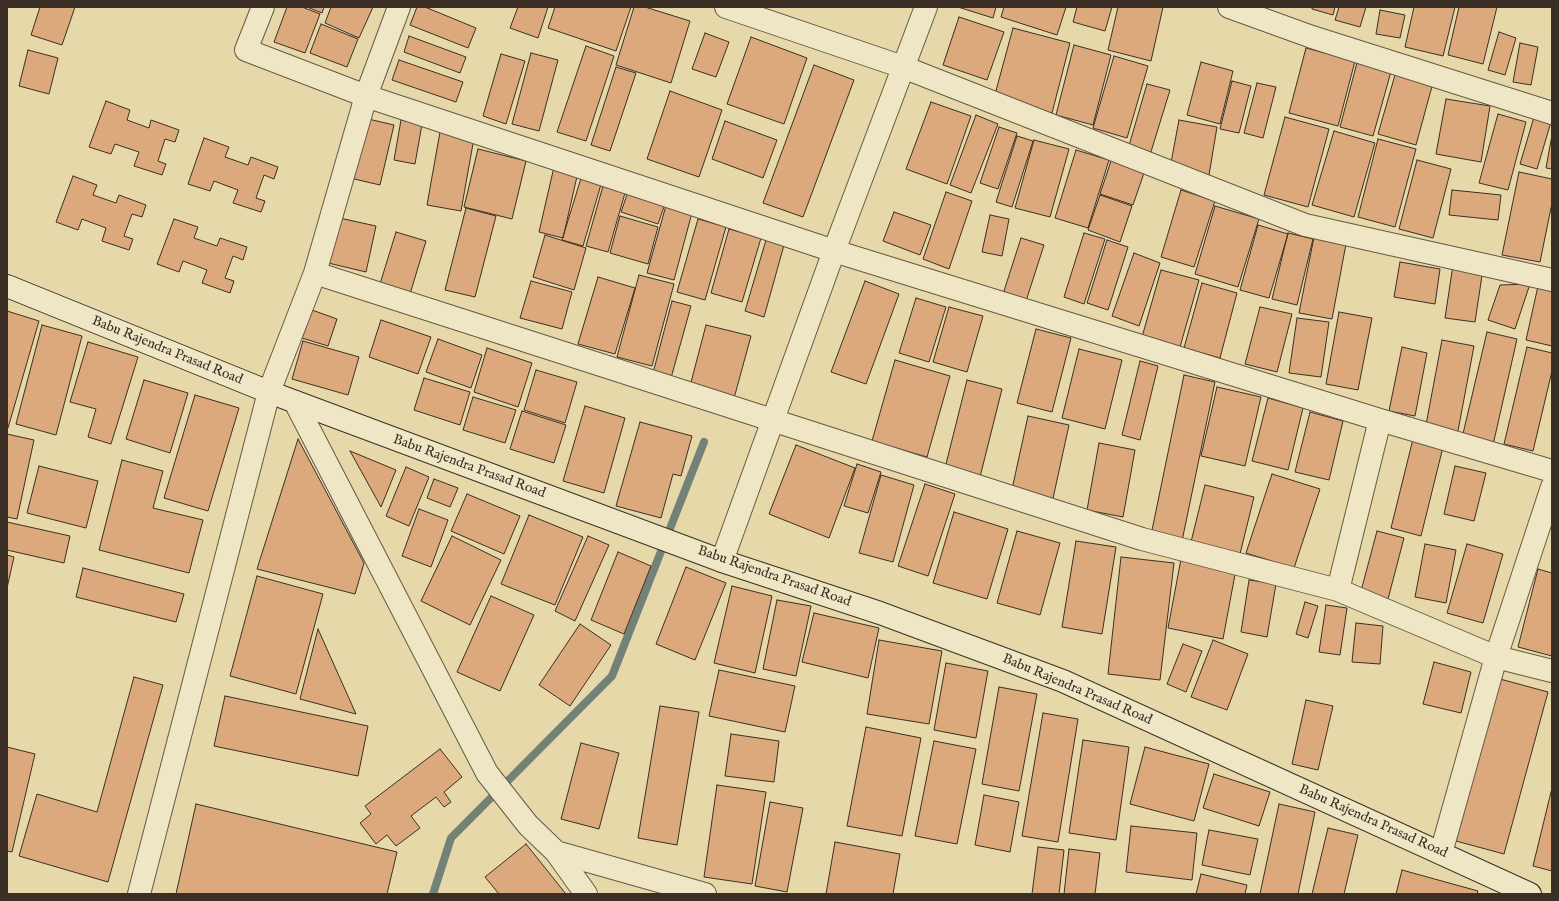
<!DOCTYPE html>
<style>
body{margin:0}
#map{position:relative;width:1559px;height:901px;overflow:hidden;background:#e6d8a8;font-family:"IM FELL English",serif}
canvas{display:block}
.frame{position:absolute;inset:0;border:8px solid #3b2f25;pointer-events:none}
</style>
<div id="map">
<canvas width="1559" height="901"></canvas>
<div class="frame"></div>
</div>
<script>
const ctx = document.querySelector('canvas').getContext('2d');
ctx.lineJoin = 'round';
const toPath = rows => new Path2D(rows.map(r => 'M' + r).join(''));
function stroke(path, color, width, dash) { ctx.strokeStyle = color; ctx.lineWidth = width; ctx.lineCap = dash ? 'butt' : 'round'; ctx.setLineDash(dash || []); ctx.stroke(path); }
function fillPath(path, color) { ctx.fillStyle = color; ctx.fill(path, 'evenodd'); }
function label(font, color, halo, rows, align = 'center') {
  ctx.font = font + ' "IM FELL English",serif'; ctx.lineWidth = 3.5; ctx.setLineDash([]); ctx.textBaseline = 'middle'; ctx.strokeStyle = halo; ctx.fillStyle = color; for (const [text, x, y, turn = 0] of rows) {
    ctx.save(); ctx.translate(x, y); ctx.rotate((+turn || 0) * Math.PI / 180); ctx.textAlign = isNaN(turn) ? turn : align; if (halo) ctx.strokeText(text, 0, 0); ctx.fillText(text, 0, 0); ctx.restore();
  }
}
const stream = toPath([
 [433,894,451,838,612,676,704,442]
]);
const building = toPath([
 [40,7,75,7,62,45,31,35,40,7],
 [287,7,302,7,320,14,305,53,274,42,287,7],
 [307,7,324,7,322,13,307,7],
 [331,7,373,7,359,38,325,23,331,7],
 [417,7,425,7,476,28,468,48,410,25,417,7],
 [518,7,548,7,538,38,510,28,518,7],
 [555,7,631,7,616,51,548,28,555,7],
 [634,7,645,7,690,21,671,83,616,65,634,7],
 [958,7,996,7,993,18,958,7],
 [1004,7,1066,7,1057,35,1001,17,1004,7],
 [1077,7,1112,7,1105,31,1073,22,1077,7],
 [1118,7,1163,7,1151,61,1108,50,1118,7],
 [1312,7,1335,7,1333,15,1312,9,1312,7],
 [1339,7,1366,7,1360,27,1335,20,1339,7],
 [1414,7,1455,7,1443,56,1405,47,1414,7],
 [1459,7,1497,7,1483,64,1448,55,1459,7],
 [1380,10,1405,15,1400,38,1376,34,1380,10],
 [959,17,1004,32,987,80,943,65,959,17],
 [321,24,358,39,347,67,310,53,321,24],
 [1013,28,1070,43,1052,113,994,98,1013,28],
 [1499,32,1516,38,1505,75,1488,70,1499,32],
 [705,33,729,42,716,77,692,69,705,33],
 [409,36,466,57,460,73,404,52,409,36],
 [751,37,807,58,784,124,727,104,751,37],
 [1520,43,1538,47,1531,85,1513,82,1520,43],
 [1074,45,1111,55,1093,125,1056,115,1074,45],
 [586,46,614,56,586,141,557,132,586,46],
 [1306,48,1355,61,1338,126,1289,113,1306,48],
 [28,50,58,58,49,94,19,86,28,50],
 [531,53,558,60,539,131,512,124,531,53],
 [501,54,525,61,506,124,483,116,501,54],
 [1114,56,1148,66,1127,138,1093,128,1114,56],
 [1358,59,1392,68,1373,136,1340,127,1358,59],
 [399,60,463,82,456,102,392,80,399,60],
 [1201,62,1233,71,1220,124,1187,115,1201,62],
 [814,65,854,80,803,217,763,203,814,65],
 [616,67,636,73,610,151,591,145,616,67],
 [1397,68,1434,79,1416,145,1378,134,1397,68],
 [1232,81,1251,86,1239,133,1220,129,1232,81],
 [1257,83,1276,87,1263,138,1244,133,1257,83],
 [1147,84,1170,90,1150,155,1128,149,1147,84],
 [670,91,722,110,699,177,647,159,670,91],
 [1446,99,1490,106,1481,162,1436,154,1446,99],
 [106,101,130,110,127,120,149,128,151,120,179,130,175,142,165,139,158,161,166,164,162,175,134,166,139,152,115,144,111,154,89,147,106,101],
 [931,102,971,116,947,184,906,169,931,102],
 [1498,114,1526,122,1508,190,1479,183,1498,114],
 [976,115,998,124,971,193,950,185,976,115],
 [1285,117,1329,129,1308,207,1264,195,1285,117],
 [1534,117,1551,122,1537,169,1520,164,1534,117],
 [364,118,394,125,380,185,350,178,364,118],
 [401,120,422,124,415,164,394,160,401,120],
 [1179,120,1217,127,1209,175,1170,168,1179,120],
 [725,121,777,140,763,178,712,159,725,121],
 [999,127,1017,133,998,189,980,183,999,127],
 [1334,131,1375,143,1354,217,1312,205,1334,131],
 [440,132,474,138,461,211,427,205,440,132],
 [1552,135,1552,169,1546,168,1552,135],
 [1017,136,1033,141,1012,207,996,202,1017,136],
 [204,138,229,147,225,157,248,165,251,157,278,167,274,179,264,175,256,198,265,201,261,212,233,203,238,190,214,181,210,191,188,184,204,138],
 [1378,139,1416,149,1395,227,1358,217,1378,139],
 [1034,140,1069,149,1050,217,1015,208,1034,140],
 [478,149,526,161,512,219,464,207,478,149],
 [1076,150,1109,160,1088,228,1055,218,1076,150],
 [1112,158,1145,170,1133,205,1100,194,1112,158],
 [1417,160,1451,169,1433,238,1399,229,1417,160],
 [554,167,578,172,563,238,539,232,554,167],
 [1519,172,1552,179,1552,203,1540,262,1502,255,1519,172],
 [582,175,602,181,583,246,562,240,582,175],
 [73,176,97,185,93,195,116,203,119,195,146,205,142,217,132,214,124,236,133,239,129,250,102,241,106,228,82,219,78,230,56,222,73,176],
 [605,179,627,186,608,252,586,246,605,179],
 [630,186,667,198,658,224,621,212,630,186],
 [1181,190,1215,201,1194,267,1161,257,1181,190],
 [1452,190,1501,195,1498,220,1449,215,1452,190],
 [946,192,972,201,949,269,923,259,946,192],
 [1100,195,1132,206,1120,242,1088,230,1100,195],
 [667,202,693,209,674,280,647,273,667,202],
 [1215,206,1259,219,1238,287,1195,274,1215,206],
 [466,208,496,216,475,297,445,290,466,208],
 [894,212,931,225,920,255,883,241,894,212],
 [990,215,1009,219,1002,256,982,252,990,215],
 [620,216,658,227,648,264,610,253,620,216],
 [335,217,376,226,366,272,324,262,335,217],
 [174,219,198,227,194,238,217,246,220,238,247,247,243,260,233,256,225,278,234,281,230,293,202,283,207,270,183,261,179,272,157,264,174,219],
 [698,219,726,227,705,300,677,292,698,219],
 [1258,225,1288,234,1269,298,1240,290,1258,225],
 [729,229,761,238,742,302,711,293,729,229],
 [396,232,426,241,410,294,380,284,396,232],
 [1084,233,1105,239,1084,304,1064,297,1084,233],
 [1288,233,1313,239,1297,305,1272,299,1288,233],
 [545,235,586,248,574,290,533,277,545,235],
 [1314,237,1346,244,1332,319,1299,313,1314,237],
 [1021,238,1044,245,1026,301,1003,294,1021,238],
 [766,240,784,245,764,317,745,311,766,240],
 [1107,240,1128,247,1108,310,1087,303,1107,240],
 [1134,253,1160,263,1139,326,1112,316,1134,253],
 [1400,262,1440,269,1435,304,1394,297,1400,262],
 [1453,265,1483,269,1475,322,1445,318,1453,265],
 [1161,270,1199,280,1180,347,1142,337,1161,270],
 [639,275,674,284,652,366,617,357,639,275],
 [598,277,635,288,615,354,578,344,598,277],
 [531,281,572,292,562,329,520,318,531,281],
 [865,281,899,294,866,384,831,372,865,281],
 [1202,283,1237,293,1220,358,1184,348,1202,283],
 [1530,284,1515,329,1488,320,1500,285,1530,284],
 [1538,286,1552,289,1552,346,1526,340,1538,286],
 [916,298,946,307,929,362,899,353,916,298],
 [672,301,691,306,671,378,653,373,672,301],
 [949,307,983,316,967,372,933,362,949,307],
 [1260,307,1292,314,1277,372,1245,364,1260,307],
 [312,310,337,319,328,346,302,338,312,310],
 [7,311,39,321,8,428,7,428,7,311],
 [1339,312,1372,318,1358,390,1326,384,1339,312],
 [1297,318,1329,322,1321,377,1289,373,1297,318],
 [381,320,431,337,418,374,369,357,381,320],
 [42,325,82,336,56,435,16,424,42,325],
 [706,325,751,336,733,402,689,390,706,325],
 [1036,329,1071,338,1052,412,1017,403,1036,329],
 [1487,332,1517,339,1493,445,1462,438,1487,332],
 [438,339,482,355,471,388,426,372,438,339],
 [1442,340,1474,346,1457,436,1425,430,1442,340],
 [303,341,359,357,348,395,292,379,303,341],
 [88,342,138,357,111,444,88,437,96,409,70,402,88,342],
 [1402,347,1427,353,1415,416,1389,411,1402,347],
 [1527,347,1552,353,1552,371,1533,451,1504,444,1527,347],
 [487,348,532,363,518,407,474,392,487,348],
 [1079,349,1122,360,1105,429,1062,418,1079,349],
 [895,360,950,376,927,457,872,441,895,360],
 [1140,361,1158,366,1140,440,1122,435,1140,361],
 [536,370,577,382,565,423,524,410,536,370],
 [1184,375,1215,382,1182,541,1151,535,1184,375],
 [424,378,470,392,460,425,414,410,424,378],
 [144,380,188,393,170,453,126,439,144,380],
 [967,380,1002,389,979,481,944,472,967,380],
 [1217,387,1261,397,1245,466,1201,456,1217,387],
 [195,395,239,408,208,511,164,498,195,395],
 [473,397,516,410,505,443,463,430,473,397],
 [1268,398,1303,408,1288,470,1252,461,1268,398],
 [585,406,625,418,604,493,563,481,585,406],
 [522,411,566,425,554,463,510,449,522,411],
 [1310,412,1343,421,1329,480,1295,472,1310,412],
 [1028,416,1069,425,1052,503,1011,494,1028,416],
 [640,422,692,436,681,476,673,474,661,518,616,506,640,422],
 [7,434,34,440,17,519,7,517,7,434],
 [298,439,364,563,355,594,257,569,298,439],
 [1413,439,1443,447,1421,536,1391,528,1413,439],
 [1099,443,1135,450,1123,517,1087,510,1099,443],
 [796,445,855,468,829,538,769,514,796,445],
 [350,451,396,470,381,507,350,451],
 [122,460,163,471,153,508,203,520,189,573,99,550,122,460],
 [857,464,881,472,868,513,844,506,857,464],
 [39,466,98,481,86,528,27,513,39,466],
 [1455,466,1486,473,1474,521,1444,514,1455,466],
 [406,467,429,477,409,526,386,516,406,467],
 [1272,474,1320,489,1294,568,1246,553,1272,474],
 [881,475,914,485,893,562,859,553,881,475],
 [434,479,458,488,450,507,427,498,434,479],
 [925,484,955,494,928,576,898,566,925,484],
 [1205,485,1254,497,1239,558,1190,546,1205,485],
 [467,494,520,516,504,554,451,531,467,494],
 [419,509,448,520,431,567,402,556,419,509],
 [954,512,1008,529,987,599,933,583,954,512],
 [529,515,583,537,555,605,501,584,529,515],
 [7,522,70,536,64,563,7,550,7,522],
 [1017,531,1060,543,1040,615,997,603,1017,531],
 [1377,531,1404,538,1388,599,1361,591,1377,531],
 [452,536,501,560,470,625,421,601,452,536],
 [588,536,609,545,575,621,555,611,588,536],
 [1076,541,1116,547,1102,634,1062,627,1076,541],
 [1425,544,1456,550,1446,603,1415,597,1425,544],
 [1467,544,1503,554,1483,623,1447,613,1467,544],
 [618,552,651,566,624,634,591,620,618,552],
 [7,555,14,557,7,588,7,555],
 [1121,557,1174,563,1160,680,1108,674,1121,557],
 [1181,559,1236,569,1223,639,1168,628,1181,559],
 [686,567,726,583,695,660,656,644,686,567],
 [83,568,184,594,176,622,76,597,83,568],
 [1538,569,1552,573,1552,656,1518,647,1538,569],
 [257,576,323,594,296,694,230,676,257,576],
 [1249,580,1276,584,1267,637,1241,632,1249,580],
 [732,586,772,596,755,673,714,663,732,586],
 [491,596,534,615,500,691,457,672,491,596],
 [777,600,811,606,796,676,763,669,777,600],
 [1305,602,1318,606,1308,638,1296,634,1305,602],
 [1326,605,1347,608,1340,655,1319,652,1326,605],
 [814,613,879,628,868,678,802,662,814,613],
 [1356,623,1383,626,1380,664,1352,662,1356,623],
 [580,624,611,645,570,706,539,685,580,624],
 [318,629,356,714,300,699,318,629],
 [879,640,942,651,929,724,867,714,879,640],
 [1213,640,1248,654,1227,710,1191,697,1213,640],
 [1183,644,1202,651,1186,692,1167,684,1183,644],
 [1434,662,1471,672,1461,713,1423,704,1434,662],
 [946,663,988,671,976,738,934,730,946,663],
 [719,670,795,686,785,732,709,716,719,670],
 [134,677,163,685,108,882,19,856,37,794,97,812,134,677],
 [1500,679,1548,692,1504,854,1456,841,1500,679],
 [999,687,1037,694,1019,791,982,784,999,687],
 [225,696,368,726,358,776,214,746,225,696],
 [1306,700,1333,706,1318,770,1292,764,1306,700],
 [660,706,699,712,677,845,638,838,660,706],
 [1043,713,1078,719,1058,842,1022,836,1043,713],
 [866,727,921,738,902,836,847,826,866,727],
 [731,734,779,741,774,782,725,776,731,734],
 [1083,740,1129,747,1116,840,1069,833,1083,740],
 [934,741,976,749,957,844,915,836,934,741],
 [581,743,619,753,599,829,561,819,581,743],
 [7,747,35,754,12,852,7,851,7,747],
 [1145,747,1209,764,1194,821,1130,804,1145,747],
 [440,749,462,777,444,792,451,802,444,807,436,797,411,816,420,828,396,846,387,835,376,844,360,823,371,814,365,806,440,749],
 [1214,774,1270,792,1259,826,1203,808,1214,774],
 [717,785,766,792,752,884,704,877,717,785],
 [1552,788,1552,871,1533,866,1552,788],
 [984,795,1019,802,1010,852,975,845,984,795],
 [770,802,803,808,787,892,755,886,770,802],
 [196,804,397,852,387,894,176,894,196,804],
 [1279,804,1315,812,1298,894,1260,894,1279,804],
 [1131,826,1197,833,1192,880,1126,872,1131,826],
 [1328,828,1358,835,1344,894,1312,894,1328,828],
 [1209,830,1258,839,1250,875,1202,865,1209,830],
 [835,842,900,854,893,894,826,894,835,842],
 [526,844,566,894,499,894,485,877,526,844],
 [1038,847,1064,850,1059,894,1032,894,1038,847],
 [1069,849,1100,853,1095,894,1064,894,1069,849],
 [1402,870,1478,891,1477,894,1396,894,1402,870],
 [1201,874,1247,885,1245,894,1196,894,1201,874]
]);
const street = toPath([
 [263,7,246,50,366,96,834,251,1380,420,1552,471],
 [726,7,903,67,1305,225,1552,280],
 [1229,7,1312,37,1552,113],
 [315,273,1142,539,1338,590,1496,657,1552,671],
 [295,402,487,773,528,825,556,852,586,894],
 [722,561,834,251,926,7],
 [1338,590,1380,420],
 [556,852,705,894],
 [1441,853,1496,657,1552,487],
 [139,894,269,392,315,273,366,96,399,7]
]);
const secondary = toPath([
 [7,286,269,392,722,561,880,613,1063,681,1530,894]
]);
const streetNames = [
 ["Babu Rajendra Prasad Road",167,351,22],
 ["Babu Rajendra Prasad Road",469,467,20],
 ["Babu Rajendra Prasad Road",774,577,19],
 ["Babu Rajendra Prasad Road",1077,690,23],
 ["Babu Rajendra Prasad Road",1373,822,24]
];
stroke(stream, '#728277', 8);
fillPath(building, '#dca97c');
stroke(building, '#3b2f25', 1);
stroke(street, '#665946', 24);
stroke(secondary, '#3b2f25', 24);
stroke(street, '#efe6c6', 22);
stroke(secondary, '#efe6c6', 22);
label('14px', '#3b2f25', '#efe6c6', streetNames);
</script>
